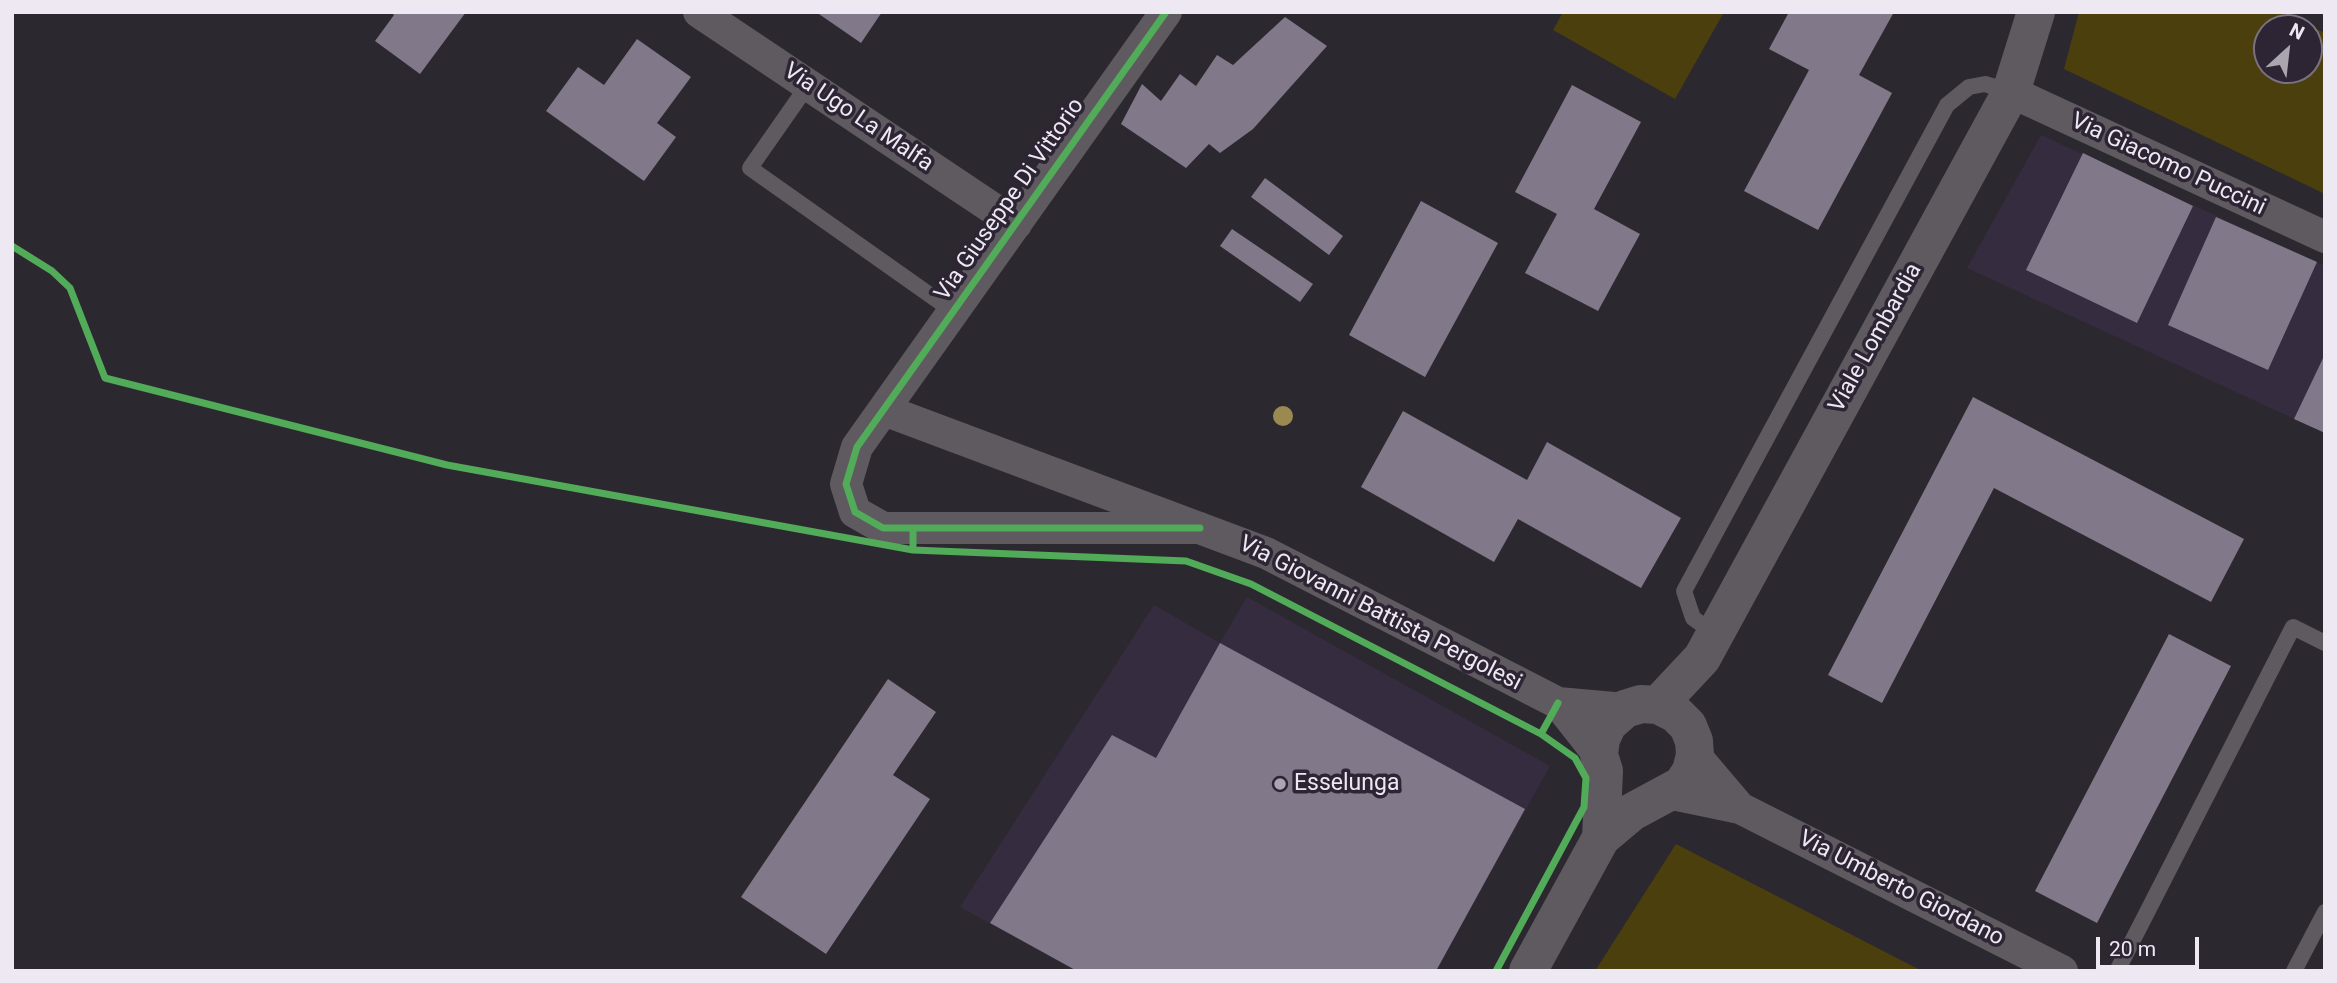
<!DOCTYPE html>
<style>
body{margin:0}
#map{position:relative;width:2337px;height:983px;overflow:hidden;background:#2c2830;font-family:Roboto,sans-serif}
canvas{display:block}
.frame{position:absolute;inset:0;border:14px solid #eee8f3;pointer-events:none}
.north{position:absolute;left:2253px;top:14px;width:70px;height:70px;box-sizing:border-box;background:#2d2434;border:2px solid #7a7280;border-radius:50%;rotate:27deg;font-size:19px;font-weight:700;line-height:28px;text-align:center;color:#eee8f3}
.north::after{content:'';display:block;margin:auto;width:24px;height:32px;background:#aaa5af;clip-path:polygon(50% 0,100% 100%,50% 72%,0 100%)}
.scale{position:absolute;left:2096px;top:937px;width:103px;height:32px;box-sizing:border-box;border:4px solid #eee8f3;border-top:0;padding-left:9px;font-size:21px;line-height:24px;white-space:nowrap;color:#eee8f3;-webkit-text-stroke:5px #2d2434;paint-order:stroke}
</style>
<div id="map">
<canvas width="2337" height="983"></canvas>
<div class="frame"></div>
<div class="north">N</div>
<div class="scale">20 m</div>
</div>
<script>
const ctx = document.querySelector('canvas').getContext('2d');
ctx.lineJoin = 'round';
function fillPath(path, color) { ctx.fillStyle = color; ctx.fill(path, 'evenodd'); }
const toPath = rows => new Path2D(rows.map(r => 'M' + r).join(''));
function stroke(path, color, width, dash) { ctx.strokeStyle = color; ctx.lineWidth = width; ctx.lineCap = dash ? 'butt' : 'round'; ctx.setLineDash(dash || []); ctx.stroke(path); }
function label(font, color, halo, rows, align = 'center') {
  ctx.font = font + ' Roboto,sans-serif'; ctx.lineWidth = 7; ctx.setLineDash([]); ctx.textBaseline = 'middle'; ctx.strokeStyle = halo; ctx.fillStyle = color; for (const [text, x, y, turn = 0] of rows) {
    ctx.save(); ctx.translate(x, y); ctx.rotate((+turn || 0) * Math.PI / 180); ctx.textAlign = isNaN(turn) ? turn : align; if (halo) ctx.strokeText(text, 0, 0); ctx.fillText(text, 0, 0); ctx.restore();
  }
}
const built = toPath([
 [2041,135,2325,266,2325,433,1967,268],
 [1247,597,1550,766,1436,971,1077,971,960,907,1154,605,1220,643]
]);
const green = toPath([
 [1563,12,1724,12,1675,99,1553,30],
 [2079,12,2279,12,2325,33,2325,194,2064,69],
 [2267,28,2309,28,2309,70,2267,70],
 [1676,844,1922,971,1595,971]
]);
const building = toPath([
 [390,12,466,12,420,74,375,41,394,15],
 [816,12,882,12,861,43],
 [1789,12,1894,12,1859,75,1892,93,1818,230,1744,191,1809,70,1769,49],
 [1285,17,1327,46,1253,129,1220,153,1209,144,1186,168,1121,124,1142,84,1161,101,1180,74,1196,86,1217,55,1233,65],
 [637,39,691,77,657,123,676,137,644,181,546,111,578,67,604,85],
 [1572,85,1641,122,1594,209,1640,234,1598,311,1525,273,1557,214,1515,192],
 [2083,153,2193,206,2137,323,2026,270],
 [1265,178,1343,236,1329,255,1251,197],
 [1421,201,1498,243,1425,377,1349,335],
 [2216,217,2317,262,2268,370,2168,325],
 [1232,229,1313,284,1300,302,1220,246],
 [2325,354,2325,433,2294,419],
 [1973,397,2244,539,2211,602,1994,488,1882,703,1828,675],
 [1403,411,1527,480,1547,442,1681,518,1641,588,1518,519,1494,562,1361,487],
 [2169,634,2231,666,2097,923,2035,891],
 [1220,643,1525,809,1436,971,1077,971,990,923,1112,735,1156,758],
 [888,679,936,712,893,775,930,799,826,954,741,897]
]);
const service = toPath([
 [808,85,750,168,954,312],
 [1715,634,1693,618,1684,591,1947,105,1969,87,1985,84,2011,92],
 [2117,971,2293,627,2325,643],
 [2294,971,2325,912]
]);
const minor = toPath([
 [699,12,1016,224],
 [1166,12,857,447,846,484,855,512,883,528,1200,528],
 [2011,92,2325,237],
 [884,410,1266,553,1558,703,1625,709],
 [1558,703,1599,755],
 [1695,755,1740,808],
 [1668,793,1740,808,2062,971]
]);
const tertiary = toPath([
 [1658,705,1702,658,2011,92,2036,12],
 [1528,971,1601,838,1632,812,1682,785,1691,771,1695,755,1694,741,1688,726,1676,714,1658,705,1641,704,1625,709,1608,724,1601,739,1599,755,1604,771,1601,838]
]);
const cycleway = toPath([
 [1166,12,857,447,846,484,855,512,883,528,1200,528],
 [12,246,52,271,70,288,105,378,447,465,913,550,913,528],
 [913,550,1186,561,1251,584,1541,734],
 [1496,971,1584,807,1586,778,1575,758,1541,734,1558,703]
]);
const trees = [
 [1283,416]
];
const markers = [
 [1280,784,7,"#aaa5af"]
];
const streetNames = [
 ["Via Ugo La Malfa",858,118,34],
 ["Via Giacomo Puccini",2168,165,25],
 ["Via Giuseppe Di Vittorio",1010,200,-55],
 ["Viale Lombardia",1876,338,-61],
 ["Via Giovanni Battista Pergolesi",1380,614,27],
 ["Via Umberto Giordano",1901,889,27]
];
const poiNames = [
 ["Esselunga",1294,784]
];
fillPath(built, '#362c40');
fillPath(green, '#4c3f0e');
fillPath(building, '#817889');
stroke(service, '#5e5a60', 16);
stroke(minor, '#5e5a60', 32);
stroke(tertiary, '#5e5a60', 38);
stroke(cycleway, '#51ab58', 7);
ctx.fillStyle = '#9b8952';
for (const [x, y] of trees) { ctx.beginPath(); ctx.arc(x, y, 10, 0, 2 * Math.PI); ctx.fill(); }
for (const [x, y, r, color] of markers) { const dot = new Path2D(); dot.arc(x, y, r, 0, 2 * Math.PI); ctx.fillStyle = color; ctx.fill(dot); stroke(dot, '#2d2434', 2.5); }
label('23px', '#eee8f3', '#2d2434', streetNames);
label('23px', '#eee8f3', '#2d2434', poiNames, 'left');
</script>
